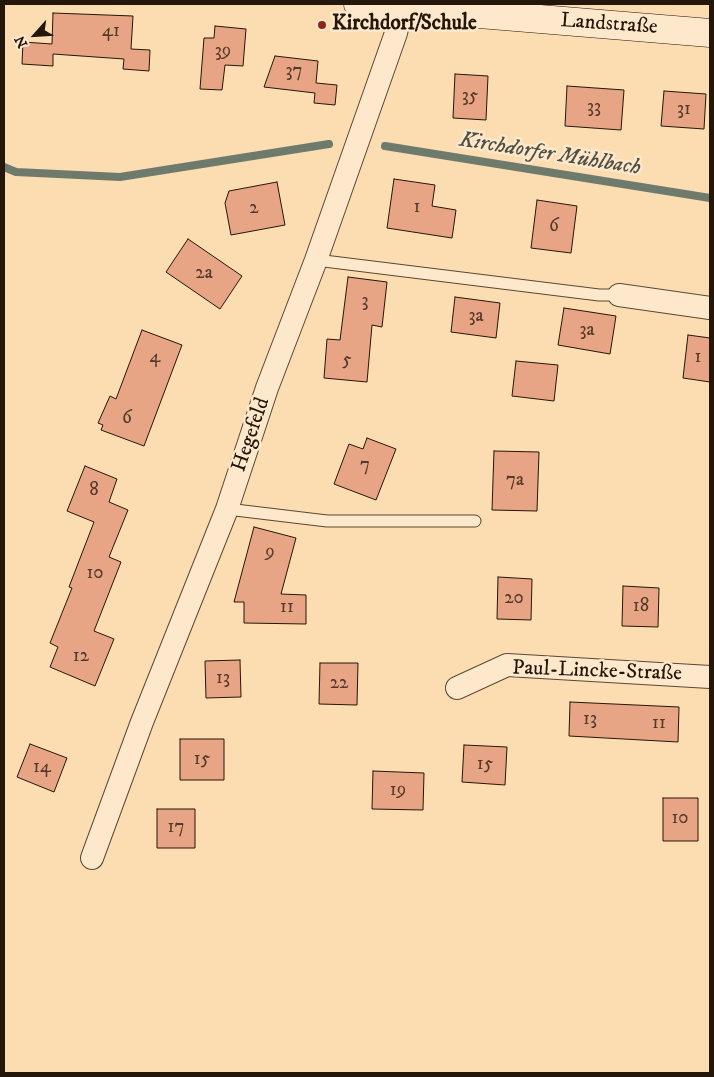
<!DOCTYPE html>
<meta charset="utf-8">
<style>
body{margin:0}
#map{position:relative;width:714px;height:1077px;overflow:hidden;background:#fcdcb1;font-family:"IM FELL DW Pica",serif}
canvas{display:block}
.frame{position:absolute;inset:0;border:5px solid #24160a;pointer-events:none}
.north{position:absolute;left:10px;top:10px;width:50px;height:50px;-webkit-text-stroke:4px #fde8cc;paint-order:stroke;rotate:244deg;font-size:14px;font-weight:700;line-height:20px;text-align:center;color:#24160a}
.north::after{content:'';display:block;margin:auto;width:18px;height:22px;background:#24160a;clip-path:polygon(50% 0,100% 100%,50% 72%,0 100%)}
</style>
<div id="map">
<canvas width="714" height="1077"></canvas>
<div class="frame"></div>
<div class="north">N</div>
</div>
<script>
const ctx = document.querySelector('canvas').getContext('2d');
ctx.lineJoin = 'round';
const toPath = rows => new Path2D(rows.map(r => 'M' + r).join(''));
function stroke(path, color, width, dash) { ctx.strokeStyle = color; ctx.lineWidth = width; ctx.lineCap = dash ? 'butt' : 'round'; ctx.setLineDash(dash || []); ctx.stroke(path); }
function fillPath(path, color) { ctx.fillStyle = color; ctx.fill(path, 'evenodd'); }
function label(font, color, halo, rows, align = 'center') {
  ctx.font = font + ' "IM FELL DW Pica",serif'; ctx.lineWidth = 5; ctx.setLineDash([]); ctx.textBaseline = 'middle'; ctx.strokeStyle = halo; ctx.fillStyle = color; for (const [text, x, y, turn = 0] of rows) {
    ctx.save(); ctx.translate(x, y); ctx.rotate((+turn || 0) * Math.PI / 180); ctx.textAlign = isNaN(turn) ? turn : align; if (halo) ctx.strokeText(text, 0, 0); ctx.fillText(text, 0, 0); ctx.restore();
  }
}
const stream = toPath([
 [385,146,710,198],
 [4,167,16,172,120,177,329,144]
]);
const building = toPath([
 [53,13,133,16,131,49,150,50,149,71,123,69,124,59,53,54,53,66,22,64,23,42,52,44,53,13],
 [215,26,246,29,243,66,225,65,222,90,200,89,204,38,214,38,215,26],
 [275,56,318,61,316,83,337,85,335,105,314,103,315,93,264,87,275,56],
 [455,74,488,76,486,120,453,118,455,74],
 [567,86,624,90,621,130,565,126,567,86],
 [664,91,706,94,704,129,661,126,664,91],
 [394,179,435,185,432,206,456,210,452,238,387,228,394,179],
 [277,182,285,225,231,235,225,203,229,191,277,182],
 [537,200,577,206,571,253,531,248,537,200],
 [188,239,242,276,220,309,166,272,188,239],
 [348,277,387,282,382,327,372,325,367,382,324,378,327,339,340,340,348,277],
 [455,297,500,303,496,338,451,332,455,297],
 [564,308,616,316,610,354,558,345,564,308],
 [142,330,182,345,144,446,101,430,103,425,98,423,110,396,116,399,142,330],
 [688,335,710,338,710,382,683,378,688,335],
 [516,361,558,365,554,401,512,396,516,361],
 [367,438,396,449,376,500,334,484,349,444,363,449,367,438],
 [494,451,539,452,537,511,492,510,494,451],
 [85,466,117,479,109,502,128,510,109,557,121,562,94,631,114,639,95,686,50,667,58,647,50,643,72,588,69,587,94,522,67,511,85,466],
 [254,527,296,538,281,594,306,595,306,624,244,623,244,602,234,602,254,527],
 [498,577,532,579,531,620,497,619,498,577],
 [623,586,659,588,658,627,622,626,623,586],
 [240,660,241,697,206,698,205,661,240,660],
 [320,663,358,663,357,705,319,704,320,663],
 [570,702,679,707,678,742,569,736,570,702],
 [180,739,224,739,224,780,180,780,180,739],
 [30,744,67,758,54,792,17,777,30,744],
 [464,745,507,747,505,785,462,782,464,745],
 [373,771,424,773,423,810,372,809,373,771],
 [663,798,698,798,698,841,663,841,663,798],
 [157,809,195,809,195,848,157,848,157,809]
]);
const lane = toPath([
 [316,260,599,295,619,295],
 [227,509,327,521,475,521]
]);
const street = toPath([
 [619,295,710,308],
 [457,688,507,665,710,677],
 [92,858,142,722,227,509,267,388,316,260,396,33,402,8]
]);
const secondary = toPath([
 [358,4,710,33]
]);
const markers = [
 [322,25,5,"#8f2418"]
];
const numberNames = [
 ["41",111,32],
 ["39",223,52],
 ["37",294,72],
 ["35",470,97],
 ["33",594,108],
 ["31",684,110],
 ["1",417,208],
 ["2",254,209],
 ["6",554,227],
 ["2a",204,274],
 ["3",365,302],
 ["3a",476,317],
 ["3a",587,331],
 ["4",155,358],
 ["1",698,358],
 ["5",347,361],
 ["6",127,419],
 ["7",365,466],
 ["7a",515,481],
 ["8",94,491],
 ["9",270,553],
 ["10",95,574],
 ["20",514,599],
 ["18",641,607],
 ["11",287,608],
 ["12",81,657],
 ["13",223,679],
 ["22",339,684],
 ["13",590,720],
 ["11",659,724],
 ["15",202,760],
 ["15",485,765],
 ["14",42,768],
 ["19",398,791],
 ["10",680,819],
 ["17",176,828]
];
const poiNames = [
 ["Kirchdorf/Schule",332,25]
];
const streetNames = [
 ["Landstraße",609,25,4],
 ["Hegefeld",252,435,-71],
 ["Paul-Lincke-Straße",597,672,2]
];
const waterNames = [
 ["Kirchdorfer Mühlbach",550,155,9]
];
stroke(stream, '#6e7a6b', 8);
fillPath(building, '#e7a585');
stroke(building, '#24160a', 1);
stroke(lane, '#5a4834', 13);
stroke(street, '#5a4834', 24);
stroke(secondary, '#24160a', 29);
stroke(lane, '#fde8cc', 11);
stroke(street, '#fde8cc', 22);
stroke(secondary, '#fde8cc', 28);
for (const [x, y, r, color] of markers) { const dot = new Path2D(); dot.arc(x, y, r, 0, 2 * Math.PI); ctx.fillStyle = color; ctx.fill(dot); stroke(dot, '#fde8cc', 2); }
label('19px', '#553a29', null, numberNames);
label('bold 21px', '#24160a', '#fde8cc', poiNames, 'left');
label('21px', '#24160a', '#fde8cc', streetNames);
label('italic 22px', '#4f5043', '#fde8cc', waterNames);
</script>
